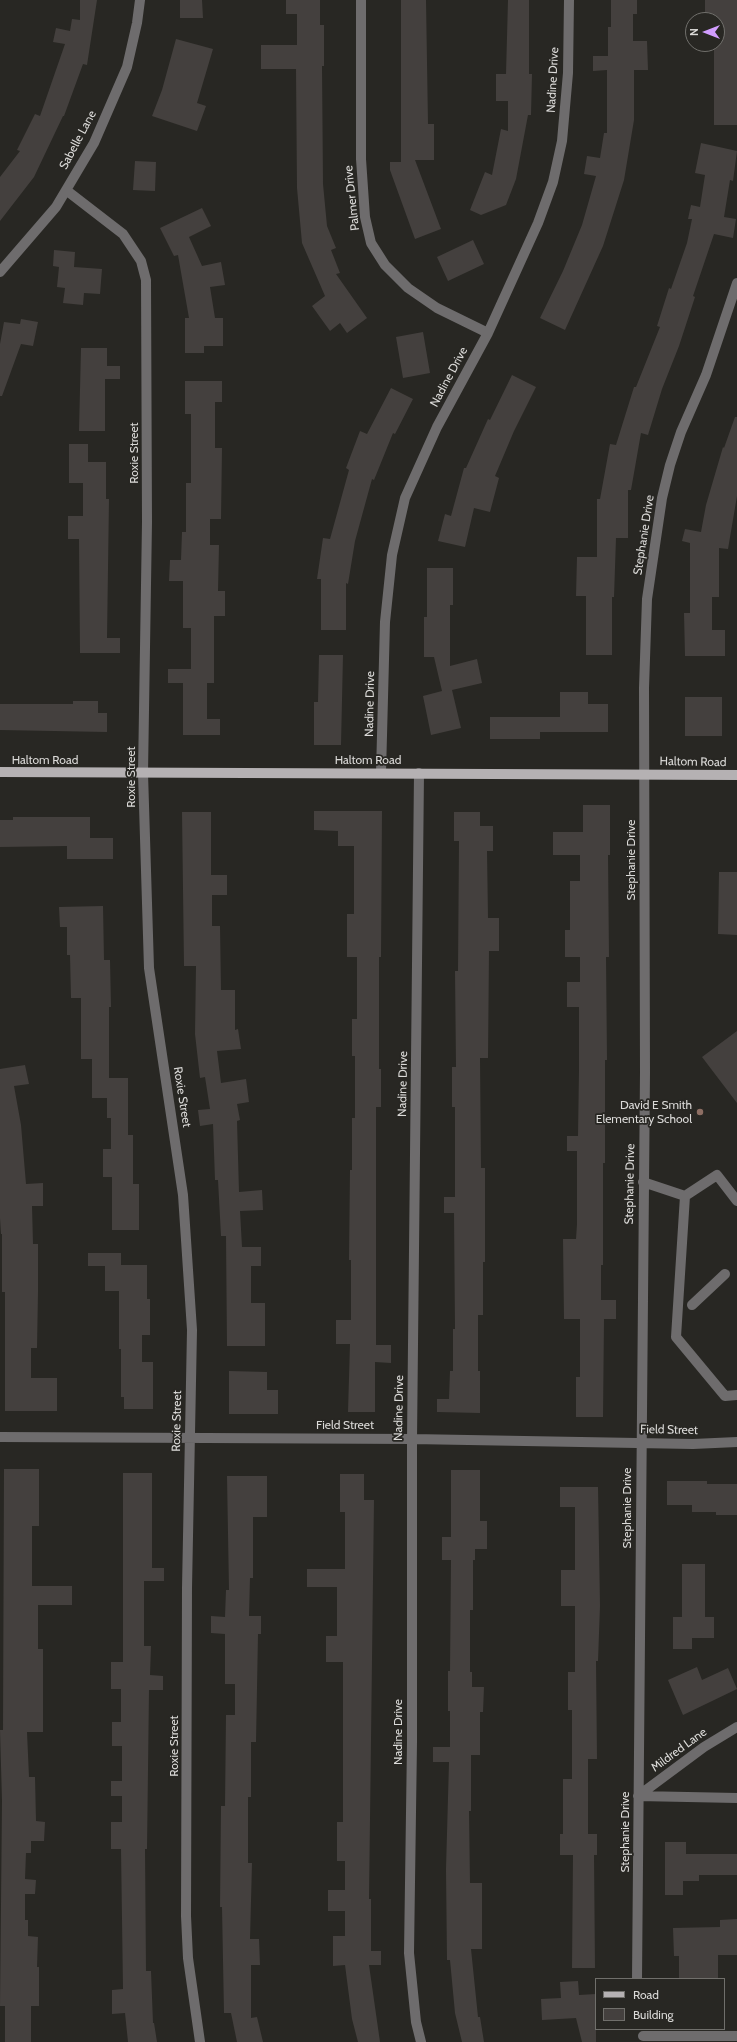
<!DOCTYPE html>
<style>
body{margin:0}
#map{position:relative;width:737px;height:2042px;overflow:hidden;background:#282723;font-family:Cabin,sans-serif}
canvas{display:block}
.legend{position:absolute;left:595px;top:1978px;width:130px;height:52px;box-sizing:border-box;background:#282723;border:1px solid #706f6b;margin:0;padding:5px 7px;list-style:none;font-size:12px;color:#dbdad8}
.legend li{display:flex;align-items:center;gap:8px;height:20px}
.legend b{width:20px;border:1px solid #706f6b}
.north{position:absolute;left:685px;top:12px;width:40px;height:40px;box-sizing:border-box;background:#282723;border:1px solid #706f6b;border-radius:50%;rotate:270deg;font-size:11px;font-weight:700;line-height:16px;text-align:center;color:#dbdad8}
.north::after{content:'';display:block;margin:auto;width:14px;height:18px;background:#d19dfe;clip-path:polygon(50% 0,100% 100%,50% 72%,0 100%)}
</style>
<div id="map">
<canvas width="737" height="2042"></canvas>
<ul class="legend">
<li><b style="height:5px;background:#b5b1b3"></b>Road</li>
<li><b style="height:11px;background:#44403e"></b>Building</li>
</ul>
<div class="north">N</div>
</div>
<script>
const ctx = document.querySelector('canvas').getContext('2d');
ctx.lineJoin = 'round';
function fillPath(path, color) { ctx.fillStyle = color; ctx.fill(path, 'evenodd'); }
const toPath = rows => new Path2D(rows.map(r => 'M' + r).join(''));
function stroke(path, color, width, dash) { ctx.strokeStyle = color; ctx.lineWidth = width; ctx.lineCap = dash ? 'butt' : 'round'; ctx.setLineDash(dash || []); ctx.stroke(path); }
function label(font, color, halo, rows, align = 'center') {
  ctx.font = font + ' Cabin,sans-serif'; ctx.lineWidth = 3.5; ctx.setLineDash([]); ctx.textBaseline = 'middle'; ctx.strokeStyle = halo; ctx.fillStyle = color; for (const [text, x, y, turn = 0] of rows) {
    ctx.save(); ctx.translate(x, y); ctx.rotate((+turn || 0) * Math.PI / 180); ctx.textAlign = isNaN(turn) ? turn : align; if (halo) ctx.strokeText(text, 0, 0); ctx.fillText(text, 0, 0); ctx.restore();
  }
}
const building = toPath([
 [80,0,97,0,87,65,83,64,64,116,63,116,34,177,0,221,0,177,20,151,17,150,35,114,40,116,65,44,53,42,56,28,70,31,72,19,80,20],
 [180,0,202,0,203,18,180,18],
 [286,0,320,0,320,25,324,25,324,66,322,66,323,184,327,226,336,248,331,250,340,273,336,274,367,318,347,333,340,323,330,331,312,306,325,296,302,243,297,188,296,69,261,69,261,45,297,45,297,14,286,14],
 [401,0,426,0,428,124,434,124,434,160,415,160,441,229,415,239,390,170,390,162,401,162],
 [508,0,529,0,529,74,532,74,531,115,528,115,516,179,506,205,481,215,470,210,485,172,492,175,501,129,508,131,508,101,496,101,496,74,506,74],
 [611,0,637,0,637,14,633,14,633,41,647,41,648,70,634,70,634,120,624,180,603,246,565,330,540,318,563,271,582,225,596,176,584,174,587,156,600,158,604,133,607,133,607,70,593,71,593,56,608,56,608,27,611,27],
 [705,0,737,0,737,125,714,125,714,44,717,44,717,20,705,20],
 [176,39,213,49,197,103,206,106,197,131,152,116,162,90],
 [701,143,737,151,733,181,730,180,724,217,736,219,733,238,714,234,693,296,695,297,679,346,662,389,648,435,641,433,631,490,628,490,628,538,616,538,614,597,612,597,612,655,586,655,586,596,576,596,577,557,597,557,597,499,600,499,610,444,616,445,634,387,636,387,660,327,657,326,669,288,671,289,687,243,692,219,688,219,691,205,700,207,705,175,695,173],
 [135,161,156,162,155,191,133,190],
 [202,208,211,226,189,237,202,266,221,262,225,285,210,287,215,318,223,318,223,346,204,346,204,353,185,353,185,318,189,318,178,255,174,256,160,228],
 [473,240,484,264,448,281,437,257],
 [54,250,75,252,74,267,102,269,100,294,84,293,83,305,63,303,65,288,57,287,59,267,53,266],
 [21,319,38,322,33,346,21,344,2,396,0,396,0,344,4,322,20,324],
 [423,332,430,373,403,378,396,337],
 [81,348,107,348,107,366,120,366,120,379,105,379,105,431,79,431],
 [512,375,536,387,514,431,495,476,499,478,490,512,474,508,465,547,438,541,445,514,451,516,464,468,466,468,488,419,490,420],
 [185,381,222,381,222,402,215,402,215,448,222,448,221,519,210,519,210,545,219,545,218,591,225,591,225,616,214,616,214,683,207,683,207,719,220,719,220,735,183,735,183,683,168,683,168,669,191,669,191,628,183,628,183,581,169,581,170,560,181,560,182,532,186,532,186,483,191,483,191,414,185,414],
 [391,388,413,399,395,434,393,433,374,480,372,479,355,541,348,584,346,583,346,630,321,630,321,579,317,579,323,538,330,539,349,470,346,468,360,431,367,434],
 [735,417,737,417,737,496,728,549,719,548,719,597,712,597,712,630,725,630,725,656,685,656,684,613,690,613,690,543,682,541,685,529,701,532,706,505,723,447,724,448],
 [69,444,88,444,88,462,106,462,106,499,109,499,107,638,120,638,120,653,80,653,79,539,68,539,68,516,83,516,83,483,69,483],
 [427,568,453,568,453,605,450,605,450,666,477,659,482,683,452,690,461,728,431,735,423,696,442,691,434,657,424,657,424,617,427,617],
 [319,655,343,655,341,745,314,745,314,702,318,702],
 [560,692,588,692,588,704,608,704,608,732,540,732,540,739,490,739,490,717,560,717],
 [685,697,722,697,722,736,685,736],
 [73,701,98,701,98,713,107,713,107,732,0,730,0,704,73,704],
 [583,805,610,805,610,855,608,855,609,957,606,957,607,1060,605,1060,605,1163,603,1163,603,1265,601,1265,601,1300,616,1300,616,1319,604,1319,603,1417,576,1417,576,1377,580,1377,580,1319,564,1319,563,1239,576,1239,577,1224,577,1151,567,1151,567,1136,578,1136,579,1070,579,1007,567,1007,567,982,580,982,580,957,565,957,565,930,570,930,570,881,580,881,580,855,553,855,553,832,583,832],
 [314,811,382,811,381,957,379,957,379,1069,381,1069,381,1107,376,1107,376,1345,391,1345,391,1363,375,1362,375,1412,348,1412,350,1344,336,1344,336,1320,351,1320,351,1260,349,1260,350,1170,352,1170,352,1118,355,1118,355,1056,352,1056,352,1019,357,1019,357,957,347,957,347,914,354,914,354,846,338,846,338,831,314,830],
 [182,812,211,812,211,875,227,875,227,895,212,895,212,926,220,926,221,990,235,990,235,1030,238,1029,241,1049,217,1051,221,1083,246,1079,249,1102,237,1104,240,1120,237,1121,239,1192,262,1190,263,1210,240,1211,242,1247,261,1247,261,1266,251,1266,251,1303,265,1303,265,1346,227,1346,226,1236,221,1236,218,1180,215,1180,213,1124,200,1126,198,1110,210,1109,205,1077,200,1078,195,1034,196,966,184,966],
 [454,812,480,812,480,826,493,826,493,851,487,851,488,918,499,918,499,951,489,951,488,1058,480,1058,481,1168,485,1168,485,1262,483,1262,483,1315,478,1315,478,1371,480,1371,480,1413,437,1412,437,1399,449,1399,450,1371,453,1371,453,1329,455,1329,454,1213,444,1213,444,1197,455,1197,455,1107,452,1107,452,1067,456,1067,455,971,458,971,459,841,454,841],
 [13,817,90,817,90,838,113,838,113,859,67,859,67,846,0,847,0,820,13,820],
 [719,872,737,872,737,935,718,934],
 [103,906,104,960,110,960,111,1007,109,1007,109,1078,128,1078,128,1135,133,1135,133,1184,139,1184,139,1230,112,1230,112,1177,103,1177,103,1149,111,1149,111,1118,107,1118,107,1098,92,1098,92,1059,81,1059,81,998,71,998,70,955,67,955,67,927,60,927,59,907],
 [737,1031,737,1103,702,1057],
 [25,1065,29,1084,14,1086,21,1125,26,1184,43,1183,43,1206,32,1206,33,1244,38,1244,38,1292,37,1348,31,1348,31,1378,57,1378,57,1411,5,1411,5,1292,2,1292,2,1234,1,1234,0,1218,0,1069],
 [88,1253,121,1253,121,1265,147,1265,147,1299,150,1299,150,1335,142,1335,142,1362,153,1362,153,1409,124,1409,124,1397,121,1397,121,1349,119,1349,119,1291,105,1291,105,1266,88,1266],
 [229,1371,267,1372,267,1390,278,1390,278,1414,229,1414],
 [4,1469,39,1469,39,1526,32,1526,32,1586,72,1586,72,1605,38,1605,38,1649,43,1649,43,1732,27,1732,29,1777,35,1777,36,1821,45,1822,44,1841,31,1841,31,1853,26,1853,25,1879,36,1880,35,1894,25,1894,25,1920,28,1920,28,1936,38,1937,37,1967,39,1967,39,2006,31,2006,31,2042,5,2042,5,2006,0,2006,2,1801,0,1730,3,1730],
 [451,1470,480,1470,480,1521,487,1521,487,1549,475,1549,475,1560,473,1560,473,1610,470,1610,470,1672,472,1672,472,1687,484,1687,483,1712,480,1712,480,1755,471,1755,471,1811,469,1811,470,1883,482,1883,482,1949,471,1949,478,2017,480,2017,484,2042,462,2042,455,2013,450,1960,447,1960,446,1869,449,1762,433,1762,433,1747,450,1747,450,1711,448,1711,448,1671,450,1671,451,1560,442,1560,442,1537,451,1537],
 [123,1473,152,1473,152,1568,164,1568,164,1581,144,1581,144,1646,151,1646,150,1675,163,1676,163,1690,149,1690,147,1849,145,1849,146,1971,151,1971,153,2023,154,2023,157,2042,128,2042,125,2013,112,2014,112,1990,123,1989,121,1849,111,1849,111,1822,122,1822,122,1796,111,1796,111,1781,122,1781,122,1746,112,1746,112,1722,121,1722,121,1689,111,1689,111,1662,123,1662],
 [340,1474,364,1474,364,1500,374,1500,369,1899,371,1899,371,1951,381,1951,381,1965,369,1965,380,2042,358,2042,352,2019,345,1965,333,1966,333,1936,345,1936,345,1911,328,1911,328,1890,345,1890,345,1861,337,1861,337,1822,343,1822,343,1662,326,1662,326,1636,337,1636,337,1587,307,1587,307,1569,345,1569,345,1512,340,1512],
 [227,1476,267,1476,267,1517,253,1517,253,1578,250,1578,249,1616,261,1616,261,1634,258,1634,256,1742,251,1742,251,1797,248,1797,248,1863,252,1863,250,1939,259,1939,260,1965,251,1965,251,2018,257,2017,263,2042,237,2042,231,2013,224,2013,222,1907,220,1907,221,1806,225,1806,226,1715,235,1715,235,1684,225,1684,225,1634,211,1633,211,1616,225,1617,226,1590,229,1590],
 [667,1481,707,1481,707,1484,737,1484,737,1515,716,1515,716,1512,692,1512,692,1505,667,1505],
 [560,1487,598,1487,600,1606,598,1661,596,1661,597,1759,588,1759,588,1834,597,1834,597,1855,594,1855,595,1968,572,1968,573,1855,560,1855,560,1834,563,1834,563,1779,572,1779,572,1710,568,1710,568,1672,575,1672,575,1606,561,1606,561,1570,575,1570,575,1507,560,1507],
 [682,1564,705,1564,705,1617,714,1617,714,1638,692,1638,692,1649,673,1649,673,1617,682,1617],
 [697,1667,702,1680,728,1668,737,1689,683,1715,668,1680],
 [665,1842,686,1842,686,1854,737,1854,737,1875,699,1875,699,1881,683,1881,683,1895,665,1895],
 [737,1919,737,1955,718,1955,718,1979,679,1979,679,1956,674,1956,673,1928,720,1927,720,1920],
 [578,1981,579,1995,596,1994,596,2042,582,2042,576,2018,542,2020,541,1999,561,1998,560,1982]
]);
const minor = toPath([
 [361,0,361,159,365,217,371,243,385,265,408,288,437,308,488,333],
 [66,190,123,234,141,261,146,280,147,522,143,773,149,968,183,1195,192,1330,187,1588,186,1916,188,1958,200,2042],
 [0,272,56,207,94,143,127,67,137,23,140,0],
 [381,773,385,622,392,555,405,498,437,427,488,333,538,223,553,182,562,141,568,73,569,0],
 [419,773,412,1439,412,1742,409,1953,416,2022,421,2042],
 [643,1182,685,1196],
 [685,1196,676,1337,725,1396,737,1395],
 [685,1196,717,1175,737,1201],
 [692,1305,725,1274],
 [0,1437,412,1439,693,1444,737,1442],
 [638,1796,704,1747,737,1727],
 [638,1796,737,1798],
 [637,1979,645,1072,644,688,647,599,662,498,670,465,681,432,706,375,737,283],
 [643,2036,737,2036]
]);
const major = toPath([
 [0,772,737,775]
]);
const markers = [
 [700,1112,4,"#8d6e63"]
];
const streetNames = [
 ["Nadine Drive",553,80,-87],
 ["Sabelle Lane",78,140,-62],
 ["Palmer Drive",352,198,-96],
 ["Nadine Drive",449,377,-62],
 ["Roxie Street",134,453,-90],
 ["Stephanie Drive",644,535,-81],
 ["Nadine Drive",370,704,-89],
 ["Haltom Road",45,760],
 ["Haltom Road",368,760],
 ["Haltom Road",693,762,1],
 ["Roxie Street",131,777,-90],
 ["Stephanie Drive",631,860,-90],
 ["Nadine Drive",403,1084,-89],
 ["Roxie Street",182,1097,81],
 ["Stephanie Drive",630,1184,-89],
 ["Nadine Drive",399,1408,-89],
 ["Roxie Street",177,1421,-89],
 ["Field Street",345,1425],
 ["Field Street",669,1430,1],
 ["Stephanie Drive",627,1508,-90],
 ["Nadine Drive",398,1732,-90],
 ["Roxie Street",174,1746,-90],
 ["Mildred Lane",679,1750,-36],
 ["Stephanie Drive",625,1832,-90]
];
const poiNames = [
 ["David E Smith",692,1105],
 ["Elementary School",692,1119]
];
fillPath(building, '#44403e');
stroke(minor, '#6e6c6d', 10);
stroke(major, '#b5b1b3', 10);
for (const [x, y, r, color] of markers) { const dot = new Path2D(); dot.arc(x, y, r, 0, 2 * Math.PI); ctx.fillStyle = color; ctx.fill(dot); stroke(dot, '#282723', 1.5); }
label('12px', '#dbdad8', '#282723', streetNames);
label('12px', '#dbdad8', '#282723', poiNames, 'right');
</script>
